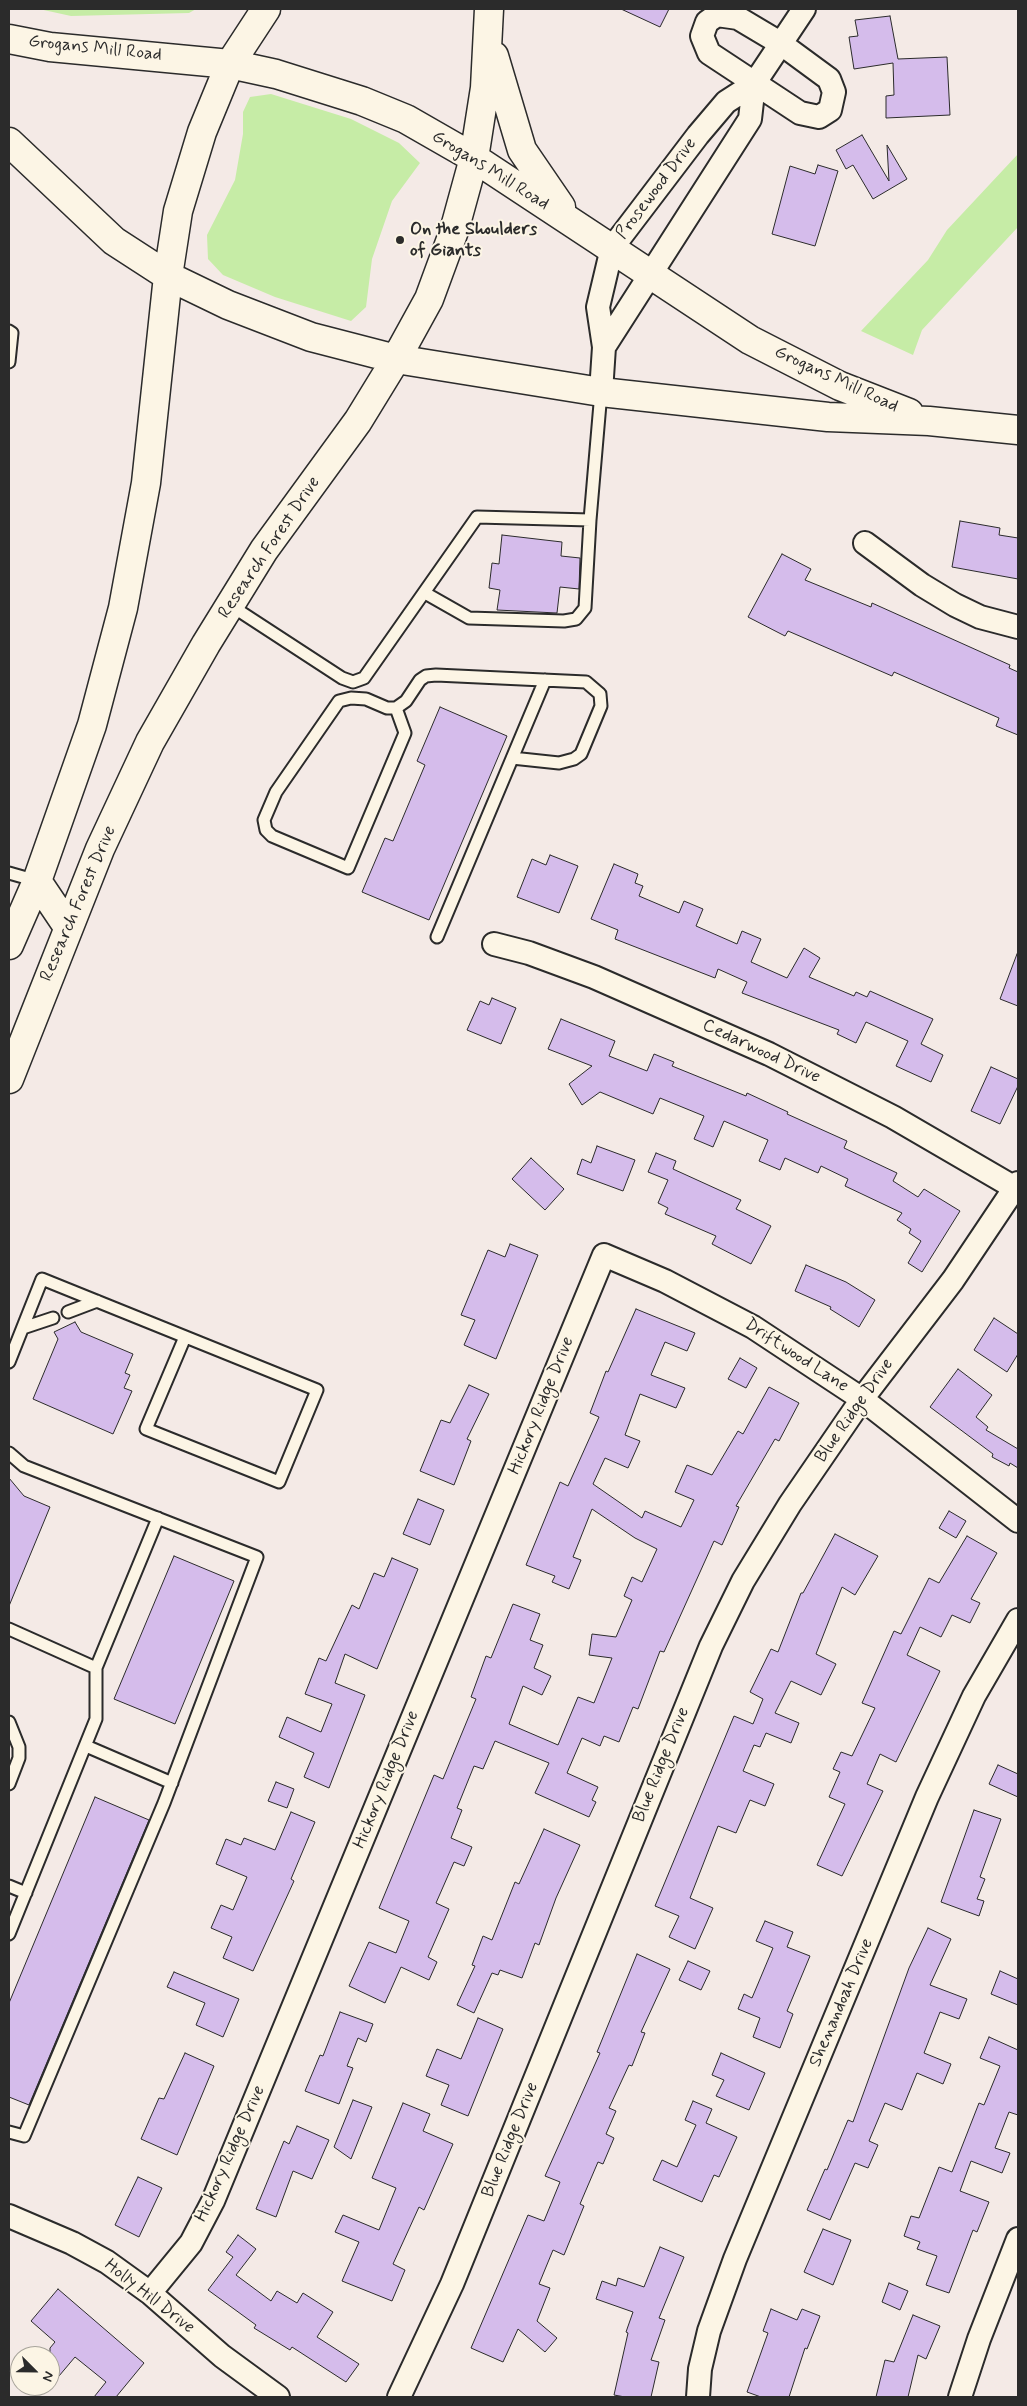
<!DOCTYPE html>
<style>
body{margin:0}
#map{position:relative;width:1027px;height:2406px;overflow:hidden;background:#f4eae6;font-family:Mynerve,sans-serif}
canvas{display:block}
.frame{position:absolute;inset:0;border:10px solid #2b2b2b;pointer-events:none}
.north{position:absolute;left:10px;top:2346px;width:50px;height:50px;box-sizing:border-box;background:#fcf5e5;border:1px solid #a8a49b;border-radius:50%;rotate:113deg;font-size:14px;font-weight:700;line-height:20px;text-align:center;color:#2b2b2b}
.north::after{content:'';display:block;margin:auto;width:18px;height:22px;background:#2b2b2b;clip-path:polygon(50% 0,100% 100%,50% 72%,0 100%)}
</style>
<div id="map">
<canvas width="1027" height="2406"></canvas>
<div class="frame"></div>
<div class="north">N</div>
</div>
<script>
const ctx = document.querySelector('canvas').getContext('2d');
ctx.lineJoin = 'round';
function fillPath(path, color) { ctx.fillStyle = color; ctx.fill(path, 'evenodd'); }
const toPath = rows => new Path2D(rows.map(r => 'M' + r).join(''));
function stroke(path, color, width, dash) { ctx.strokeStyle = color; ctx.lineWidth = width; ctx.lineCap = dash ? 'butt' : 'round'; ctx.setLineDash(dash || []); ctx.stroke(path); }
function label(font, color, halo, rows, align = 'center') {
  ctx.font = font + ' Mynerve,sans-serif'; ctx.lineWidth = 4; ctx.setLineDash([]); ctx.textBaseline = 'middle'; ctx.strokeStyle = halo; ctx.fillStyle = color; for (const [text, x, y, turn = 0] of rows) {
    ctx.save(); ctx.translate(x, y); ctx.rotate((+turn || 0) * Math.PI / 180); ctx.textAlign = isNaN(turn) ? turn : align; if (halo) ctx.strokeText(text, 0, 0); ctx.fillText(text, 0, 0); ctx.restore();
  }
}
const green = toPath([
 [39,9,196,9,189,13,71,16],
 [271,94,351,119,399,143,420,163,392,201,372,259,366,307,351,321,275,297,223,275,208,259,207,235,235,180,243,134,243,112,250,97],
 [1018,154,1018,227,922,330,913,355,861,331,928,260,947,230]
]);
const building = toPath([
 [621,9,669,9,660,27,621,9],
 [890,16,898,59,947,57,950,115,886,118,886,96,894,95,893,63,854,69,849,37,858,36,855,20,890,16],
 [862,135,889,181,887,145,907,179,873,199,853,165,846,169,836,150,862,135],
 [818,165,838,171,815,246,772,234,790,166,815,174,818,165],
 [960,521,1000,528,999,535,1018,538,1018,579,952,567,960,521],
 [502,535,562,542,561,556,580,558,579,589,560,587,557,613,497,610,500,590,489,588,492,563,499,564,502,535],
 [782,554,811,569,805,580,871,607,872,603,1010,665,1009,668,1018,672,1018,735,996,726,999,718,894,672,892,676,788,631,785,636,748,617,782,554],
 [440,707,507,736,429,920,362,892,385,838,393,841,425,765,417,761,440,707],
 [550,855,578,866,559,913,517,897,532,859,546,865,550,855],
 [614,864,638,874,635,883,643,886,639,896,679,913,684,901,703,909,696,926,737,944,742,931,761,939,751,962,787,978,804,948,820,958,809,977,854,996,856,992,867,997,870,991,933,1019,921,1044,943,1055,931,1082,896,1066,908,1041,866,1022,856,1043,837,1034,839,1030,742,993,747,982,718,969,715,978,615,939,618,930,591,919,614,864],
 [1017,954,1018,954,1018,1006,1000,999,1017,954],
 [492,998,516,1008,501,1044,467,1030,480,1001,489,1005,492,998],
 [561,1019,615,1041,609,1056,647,1071,654,1054,674,1062,672,1066,746,1096,747,1093,788,1112,787,1114,847,1141,844,1148,897,1173,893,1181,918,1197,924,1189,960,1211,922,1272,908,1263,921,1241,909,1233,911,1229,897,1220,902,1213,845,1186,848,1179,821,1166,818,1173,785,1158,780,1170,759,1161,768,1140,724,1121,713,1147,694,1139,704,1116,660,1098,653,1114,600,1092,582,1105,569,1084,592,1066,548,1049,561,1019],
 [991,1067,1018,1079,1018,1086,1000,1124,971,1111,991,1067],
 [597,1146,635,1160,623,1191,577,1174,582,1159,591,1163,597,1146],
 [656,1153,676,1161,673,1169,741,1200,736,1209,771,1226,751,1264,712,1244,716,1236,665,1214,668,1208,658,1203,668,1180,648,1172,656,1153],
 [531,1158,564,1189,545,1210,512,1179,531,1158],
 [510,1244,538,1255,496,1359,464,1345,475,1320,461,1315,488,1250,505,1257,510,1244],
 [806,1265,846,1282,875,1300,859,1327,830,1309,831,1307,795,1291,806,1265],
 [636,1309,695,1333,687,1351,665,1342,651,1375,685,1388,676,1408,640,1394,625,1435,640,1441,628,1468,605,1458,593,1484,642,1518,645,1511,681,1527,694,1500,675,1492,687,1465,712,1475,738,1431,743,1434,769,1387,799,1403,779,1441,775,1439,736,1506,739,1507,722,1545,714,1541,664,1652,660,1651,638,1709,633,1707,619,1742,604,1736,600,1746,582,1738,567,1773,598,1787,592,1800,596,1802,589,1817,535,1793,549,1763,495,1741,483,1769,474,1766,457,1808,462,1810,451,1838,472,1847,464,1866,454,1862,436,1903,449,1909,428,1957,437,1962,429,1980,401,1967,385,2003,349,1986,369,1942,396,1953,409,1921,379,1908,434,1775,443,1779,476,1699,471,1697,486,1656,491,1658,513,1604,540,1614,530,1640,543,1645,534,1668,551,1676,542,1695,523,1686,509,1724,558,1745,578,1697,594,1703,612,1658,589,1655,592,1634,616,1637,632,1600,624,1596,632,1577,642,1582,657,1549,635,1538,592,1509,573,1557,581,1560,569,1589,552,1582,555,1576,526,1565,560,1482,568,1486,599,1417,590,1413,606,1371,608,1372,636,1309],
 [994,1318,1018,1334,1018,1354,1007,1372,974,1350,994,1318],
 [75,1322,81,1332,133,1354,125,1373,130,1375,124,1388,132,1391,113,1434,33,1399,58,1339,54,1332,75,1322],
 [740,1358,757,1368,746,1388,728,1379,740,1358],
 [958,1369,992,1395,976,1417,988,1427,986,1430,1018,1449,1018,1468,1010,1463,1009,1466,992,1457,993,1454,930,1407,958,1369],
 [469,1385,489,1394,467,1439,471,1441,454,1485,420,1471,441,1420,450,1423,469,1385],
 [9,1478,24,1496,50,1507,9,1606,9,1478],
 [418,1499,444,1510,430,1545,403,1534,418,1499],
 [949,1511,966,1521,956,1538,939,1528,949,1511],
 [835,1534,878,1556,855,1595,842,1587,816,1654,836,1664,821,1695,791,1681,775,1713,799,1723,791,1743,766,1733,760,1747,754,1745,743,1771,774,1784,765,1806,750,1800,736,1833,718,1826,690,1898,713,1908,695,1949,669,1937,679,1916,655,1906,734,1716,753,1724,763,1699,750,1692,771,1649,778,1652,801,1593,803,1593,835,1534],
 [967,1536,997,1553,971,1599,980,1603,970,1623,952,1615,941,1637,920,1627,907,1655,940,1671,896,1762,880,1754,867,1784,883,1791,842,1876,817,1865,845,1804,829,1797,840,1772,833,1769,841,1752,852,1756,875,1708,862,1703,894,1631,901,1634,929,1578,939,1583,967,1536],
 [174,1556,234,1581,175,1724,114,1699,174,1556],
 [392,1558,418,1569,377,1669,345,1654,335,1683,365,1695,329,1788,304,1777,314,1753,279,1737,287,1717,321,1732,332,1704,305,1694,319,1658,326,1661,352,1605,359,1609,374,1573,384,1577,392,1558],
 [998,1765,1018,1774,1018,1797,989,1784,998,1765],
 [276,1782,294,1789,287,1808,268,1801,276,1782],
 [95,1797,149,1820,29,2105,9,2097,9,2003,95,1797],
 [974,1810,1001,1819,980,1877,985,1879,977,1899,984,1901,979,1916,941,1902,974,1810],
 [291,1812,315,1822,291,1879,294,1881,253,1971,223,1958,232,1937,211,1928,221,1905,233,1910,247,1877,216,1864,226,1839,241,1845,244,1838,275,1850,291,1812],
 [544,1829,580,1845,556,1898,539,1945,535,1943,522,1978,500,1970,498,1975,492,1973,474,2013,457,2005,475,1966,472,1965,483,1936,492,1940,515,1882,519,1884,544,1829],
 [765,1921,793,1932,787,1947,810,1956,787,2011,793,2014,780,2048,753,2037,760,2018,738,2009,744,1994,752,1998,773,1948,756,1941,765,1921],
 [928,1928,951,1939,930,1985,967,1999,959,2019,940,2012,924,2053,951,2064,943,2084,917,2073,902,2110,885,2103,869,2141,878,2145,868,2168,855,2163,830,2220,807,2210,825,2169,827,2170,848,2120,853,2122,909,1968,928,1928],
 [637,1954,670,1969,641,2032,645,2033,632,2066,629,2065,609,2108,616,2111,606,2134,614,2138,603,2164,598,2162,580,2204,584,2206,564,2255,553,2250,539,2284,550,2288,537,2321,557,2338,545,2352,518,2329,503,2362,471,2348,528,2215,544,2221,560,2182,545,2176,600,2053,597,2052,637,1954],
 [688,1961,710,1971,701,1990,679,1980,688,1961],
 [1000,1971,1018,1979,1018,2005,991,1994,1000,1971],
 [174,1972,239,1999,223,2037,196,2025,205,2003,167,1987,174,1972],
 [340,2012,373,2024,366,2042,358,2038,347,2066,353,2068,339,2104,305,2091,320,2055,323,2056,340,2012],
 [478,2018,503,2029,468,2116,441,2105,449,2085,426,2076,437,2049,461,2059,478,2018],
 [989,2037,1018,2050,1018,2115,1009,2112,995,2148,1010,2153,1002,2173,971,2161,960,2191,989,2202,977,2232,973,2230,949,2293,926,2285,937,2256,917,2249,920,2242,904,2236,911,2216,919,2218,939,2167,952,2172,979,2103,984,2105,1000,2066,980,2058,989,2037],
 [185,2053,214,2066,177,2155,141,2139,159,2098,164,2099,185,2053],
 [721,2053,765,2073,749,2110,716,2096,724,2080,712,2075,721,2053],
 [353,2100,372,2107,351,2159,334,2147,353,2100],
 [693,2101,712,2109,706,2123,737,2137,719,2177,714,2175,702,2202,653,2180,662,2160,677,2167,696,2125,685,2120,693,2101],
 [403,2103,430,2114,423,2131,453,2144,424,2210,419,2207,393,2264,405,2270,392,2301,342,2281,359,2242,335,2232,343,2215,379,2230,396,2188,372,2178,403,2103],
 [297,2126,329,2140,312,2179,293,2171,276,2217,256,2209,284,2141,289,2144,297,2126],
 [138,2177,162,2188,139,2237,115,2225,138,2177],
 [823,2229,851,2240,833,2285,804,2272,823,2229],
 [238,2235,256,2249,236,2275,271,2301,277,2291,297,2303,303,2293,333,2312,317,2337,359,2364,346,2382,292,2347,290,2350,254,2328,256,2325,208,2290,233,2257,226,2252,238,2235],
 [660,2247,684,2257,659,2318,665,2320,651,2360,659,2362,651,2397,625,2397,614,2395,628,2333,626,2332,633,2312,596,2299,602,2281,616,2286,618,2278,644,2287,660,2247],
 [889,2283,908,2291,900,2310,882,2302,889,2283],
 [58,2289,144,2363,116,2397,94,2397,106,2382,75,2357,59,2376,50,2368,50,2348,55,2342,31,2321,58,2289],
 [771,2309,797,2320,802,2309,820,2316,807,2349,805,2348,789,2397,761,2397,747,2392,768,2333,763,2331,771,2309],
 [913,2315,940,2326,926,2359,918,2355,908,2397,876,2397,885,2360,894,2362,913,2315]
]);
const lane = toPath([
 [9,331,12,333,9,362],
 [425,593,469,618,564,621,576,619,585,608,590,520],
 [230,605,342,678,353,682,364,678,477,517,590,520,601,392],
 [396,708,405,733,348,868,272,836,266,830,264,820,276,792,339,701,351,698,366,699,387,708,396,708,406,701,420,680,426,676,436,675,586,682,600,694,601,706,581,754,574,759,559,763,512,758],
 [9,873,37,881],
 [437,937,545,680],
 [68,1312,97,1301],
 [23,1328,53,1318],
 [9,1362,42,1279,317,1390,279,1482,146,1429,185,1337],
 [9,1453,24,1466,257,1557,164,1803,24,2136,9,2132],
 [9,1629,96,1668,96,1719,9,1934],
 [96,1668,158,1518],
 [9,1722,19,1747,19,1758,9,1784],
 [86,1746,172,1783],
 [9,1886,26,1893]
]);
const street = toPath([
 [717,15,738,18,780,43,829,79,834,92,830,110,819,117,800,113,709,53,702,36,707,22,717,15],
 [604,347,750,119,754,84],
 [601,392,604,347,598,307,612,248,698,135,726,102,754,84,804,9],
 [865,543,922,585,955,605,980,617,1018,627],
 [494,944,529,953,594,977,769,1054,893,1117,1015,1188],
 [9,2216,72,2243,107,2262,150,2293,222,2356,278,2397],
 [150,2293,191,2243,213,2201,604,1255,665,1281,753,1327,862,1399,1018,1521],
 [399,2397,452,2284,711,1646,743,1581,790,1504,862,1399,953,1280,1018,1183],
 [698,2397,700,2369,709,2331,735,2259,927,1797,974,1696,1018,1620],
 [960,2397,979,2339,1018,2239]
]);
const secondary = toPath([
 [9,39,50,47,230,64,276,74,362,101,406,119,474,158,750,340,840,386,909,413],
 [494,56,522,150,561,207],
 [9,142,114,241,168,276,228,305,311,337,396,359,601,392,828,417,929,421,1018,430],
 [37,881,68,927],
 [9,945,37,881,92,725,123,608,146,483,168,276,178,211,202,132,230,64,266,9],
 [9,1079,100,849,150,742,206,644,264,550,358,421,396,359,429,299,454,231,474,158,485,88,489,9]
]);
const markers = [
 [400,240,5,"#2b2b2b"]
];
const streetNames = [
 ["Grogans Mill Road",95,49,6],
 ["Grogans Mill Road",490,171,32],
 ["Prosewood Drive",657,189,-53],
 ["Grogans Mill Road",836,380,25],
 ["Research Forest Drive",270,548,-56],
 ["Research Forest Drive",79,904,-67],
 ["Cedarwood Drive",761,1052,25],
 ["Driftwood Lane",796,1356,33],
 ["Hickory Ridge Drive",542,1406,-68],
 ["Blue Ridge Drive",855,1411,-55],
 ["Blue Ridge Drive",662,1765,-68],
 ["Hickory Ridge Drive",387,1780,-68],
 ["Shenandoah Drive",842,2003,-67],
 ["Blue Ridge Drive",511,2140,-68],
 ["Hickory Ridge Drive",231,2154,-66],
 ["Holly Hill Drive",149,2297,38]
];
const poiNames = [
 ["On the Shoulders",410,230],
 ["of Giants",410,251]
];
fillPath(green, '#c6eca6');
fillPath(building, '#d5bceb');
stroke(building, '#2b2b2b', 1);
stroke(lane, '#2b2b2b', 15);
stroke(street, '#2b2b2b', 26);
stroke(secondary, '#2b2b2b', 31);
stroke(lane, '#fcf5e5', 11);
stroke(street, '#fcf5e5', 22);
stroke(secondary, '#fcf5e5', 28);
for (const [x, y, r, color] of markers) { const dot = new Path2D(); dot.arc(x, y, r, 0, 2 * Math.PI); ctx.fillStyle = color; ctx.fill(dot); stroke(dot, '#fcf5e5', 2); }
label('18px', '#2b2b2b', '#fcf5e5', streetNames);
label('bold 18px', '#2b2b2b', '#fcf5e5', poiNames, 'left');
</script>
